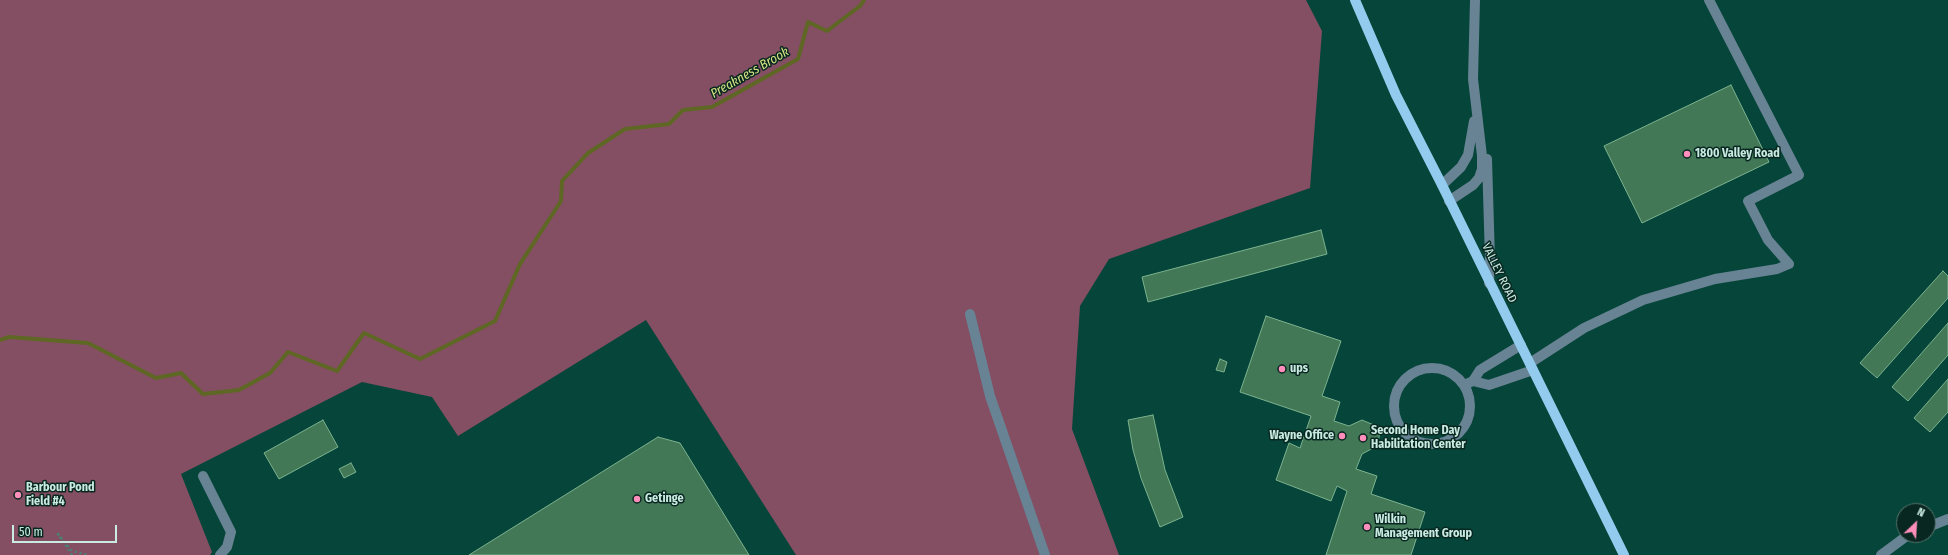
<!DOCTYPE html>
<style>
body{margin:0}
#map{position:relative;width:1948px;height:555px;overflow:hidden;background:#064539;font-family:"Fira Sans Condensed",sans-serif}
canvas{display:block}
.north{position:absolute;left:1896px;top:503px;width:40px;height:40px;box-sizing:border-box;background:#082720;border:1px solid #55756d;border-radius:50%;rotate:25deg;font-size:11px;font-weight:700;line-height:16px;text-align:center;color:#c9ebe1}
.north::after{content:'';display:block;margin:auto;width:14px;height:18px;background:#ff8ebb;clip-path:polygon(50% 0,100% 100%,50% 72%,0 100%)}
.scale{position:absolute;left:12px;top:525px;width:105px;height:18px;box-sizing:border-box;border:2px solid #c9ebe1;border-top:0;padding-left:5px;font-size:12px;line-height:14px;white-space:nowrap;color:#c9ebe1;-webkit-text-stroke:3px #082720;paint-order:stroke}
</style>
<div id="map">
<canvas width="1948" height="555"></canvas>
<div class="north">N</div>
<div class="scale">50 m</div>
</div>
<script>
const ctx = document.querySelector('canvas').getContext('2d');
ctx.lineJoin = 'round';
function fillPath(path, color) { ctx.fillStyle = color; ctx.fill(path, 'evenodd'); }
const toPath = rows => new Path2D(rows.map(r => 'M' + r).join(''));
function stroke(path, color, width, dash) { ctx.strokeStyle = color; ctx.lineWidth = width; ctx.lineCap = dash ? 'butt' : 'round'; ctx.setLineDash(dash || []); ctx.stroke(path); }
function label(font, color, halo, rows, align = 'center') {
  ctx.font = font + ' "Fira Sans Condensed",sans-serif'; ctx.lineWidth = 3; ctx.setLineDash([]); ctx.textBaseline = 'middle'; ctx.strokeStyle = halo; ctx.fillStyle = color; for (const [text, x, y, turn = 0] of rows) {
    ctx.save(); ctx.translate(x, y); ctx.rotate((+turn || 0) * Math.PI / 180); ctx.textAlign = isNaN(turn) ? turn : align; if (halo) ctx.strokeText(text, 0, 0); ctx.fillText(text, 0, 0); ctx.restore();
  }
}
const green = toPath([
 [0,0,1306,0,1322,31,1310,188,1109,259,1080,306,1072,429,1119,555,796,555,646,320,458,436,432,397,362,382,181,474,212,552,210,555,0,555]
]);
const stream = toPath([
 [0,340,9,337,88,343,156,378,181,373,203,394,239,390,270,373,288,352,337,371,364,333,420,359,495,321,520,264,561,201,562,181,588,153,625,129,669,124,683,110,712,107,798,59,808,22,827,31,860,6,864,0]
]);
const building = toPath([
 [1731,85,1769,162,1642,223,1604,146,1731,85],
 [1321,230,1327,254,1148,302,1142,277,1321,230],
 [1943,271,1948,276,1948,298,1877,378,1860,363,1943,271],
 [1266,316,1341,341,1322,396,1340,402,1334,421,1349,426,1362,420,1381,428,1377,446,1362,454,1356,469,1377,476,1371,494,1425,512,1411,555,1326,555,1347,491,1337,486,1331,501,1276,480,1289,443,1300,448,1311,416,1240,392,1266,316],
 [1948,323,1948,355,1908,401,1892,387,1948,323],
 [1220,359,1227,362,1224,372,1216,370,1220,359],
 [1948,379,1948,412,1930,432,1914,418,1948,379],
 [1153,415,1165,470,1183,517,1160,527,1141,478,1133,450,1128,420,1153,415],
 [323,420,338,447,279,479,264,453,323,420],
 [658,437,680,443,749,555,469,555,658,437],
 [351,463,356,472,344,478,339,469,351,463]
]);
const path = toPath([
 [72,555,58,534,72,551,89,555]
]);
const minor = toPath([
 [1487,159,1490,260,1489,283],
 [1442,185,1461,167,1468,155,1474,121],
 [1449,201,1473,185,1479,178,1482,169,1482,156,1473,79,1475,0],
 [970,314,990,396,1045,555],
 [1530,363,1584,328,1643,300,1715,279,1777,269,1789,264,1768,240,1748,201,1799,175,1709,0],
 '1394 406a38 38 0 1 1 76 0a38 38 0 1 1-76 0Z',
 [1473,381,1480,370,1521,345],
 [1464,385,1473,381,1489,385,1533,370],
 [203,476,231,532,227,547,220,555],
 [1928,527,1948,519],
 [1881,555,1908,535]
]);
const major = toPath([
 [1355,0,1396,95,1442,185,1624,555]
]);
const markers = [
 [1687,154,4,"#ff8ebb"],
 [1282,369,4,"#ff8ebb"],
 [1342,436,4,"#ff8ebb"],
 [1363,438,4,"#ff8ebb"],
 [18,495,4,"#ff8ebb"],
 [637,499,4,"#ff8ebb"],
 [1367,527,4,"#ff8ebb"]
];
const poiNames = [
 ["1800 Valley Road",1695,154],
 ["ups",1290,369],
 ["Second Home Day",1371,431],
 ["Habilitation Center",1371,445],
 ["Wayne Office",1334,436,"right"],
 ["Barbour Pond",26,488],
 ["Field #4",26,502],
 ["Getinge",645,499],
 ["Wilkin",1375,520],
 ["Management Group",1375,534]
];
const streetNames = [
 ["VALLEY ROAD",1499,273,64]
];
const waterNames = [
 ["Preakness Brook",750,73,-30]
];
fillPath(green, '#844e63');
stroke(stream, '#5f6724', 4);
fillPath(building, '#437857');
stroke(building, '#7cb38f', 1);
stroke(path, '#4b8075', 2.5, [2, 3]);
stroke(minor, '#688394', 10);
stroke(major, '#92cbed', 10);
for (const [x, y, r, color] of markers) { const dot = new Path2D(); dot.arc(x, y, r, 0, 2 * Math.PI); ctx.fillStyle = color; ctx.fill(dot); stroke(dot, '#082720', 1.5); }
label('bold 12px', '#c9ebe1', '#082720', poiNames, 'left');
label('12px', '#c9ebe1', '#082720', streetNames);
label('italic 13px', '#d4e283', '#082720', waterNames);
</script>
